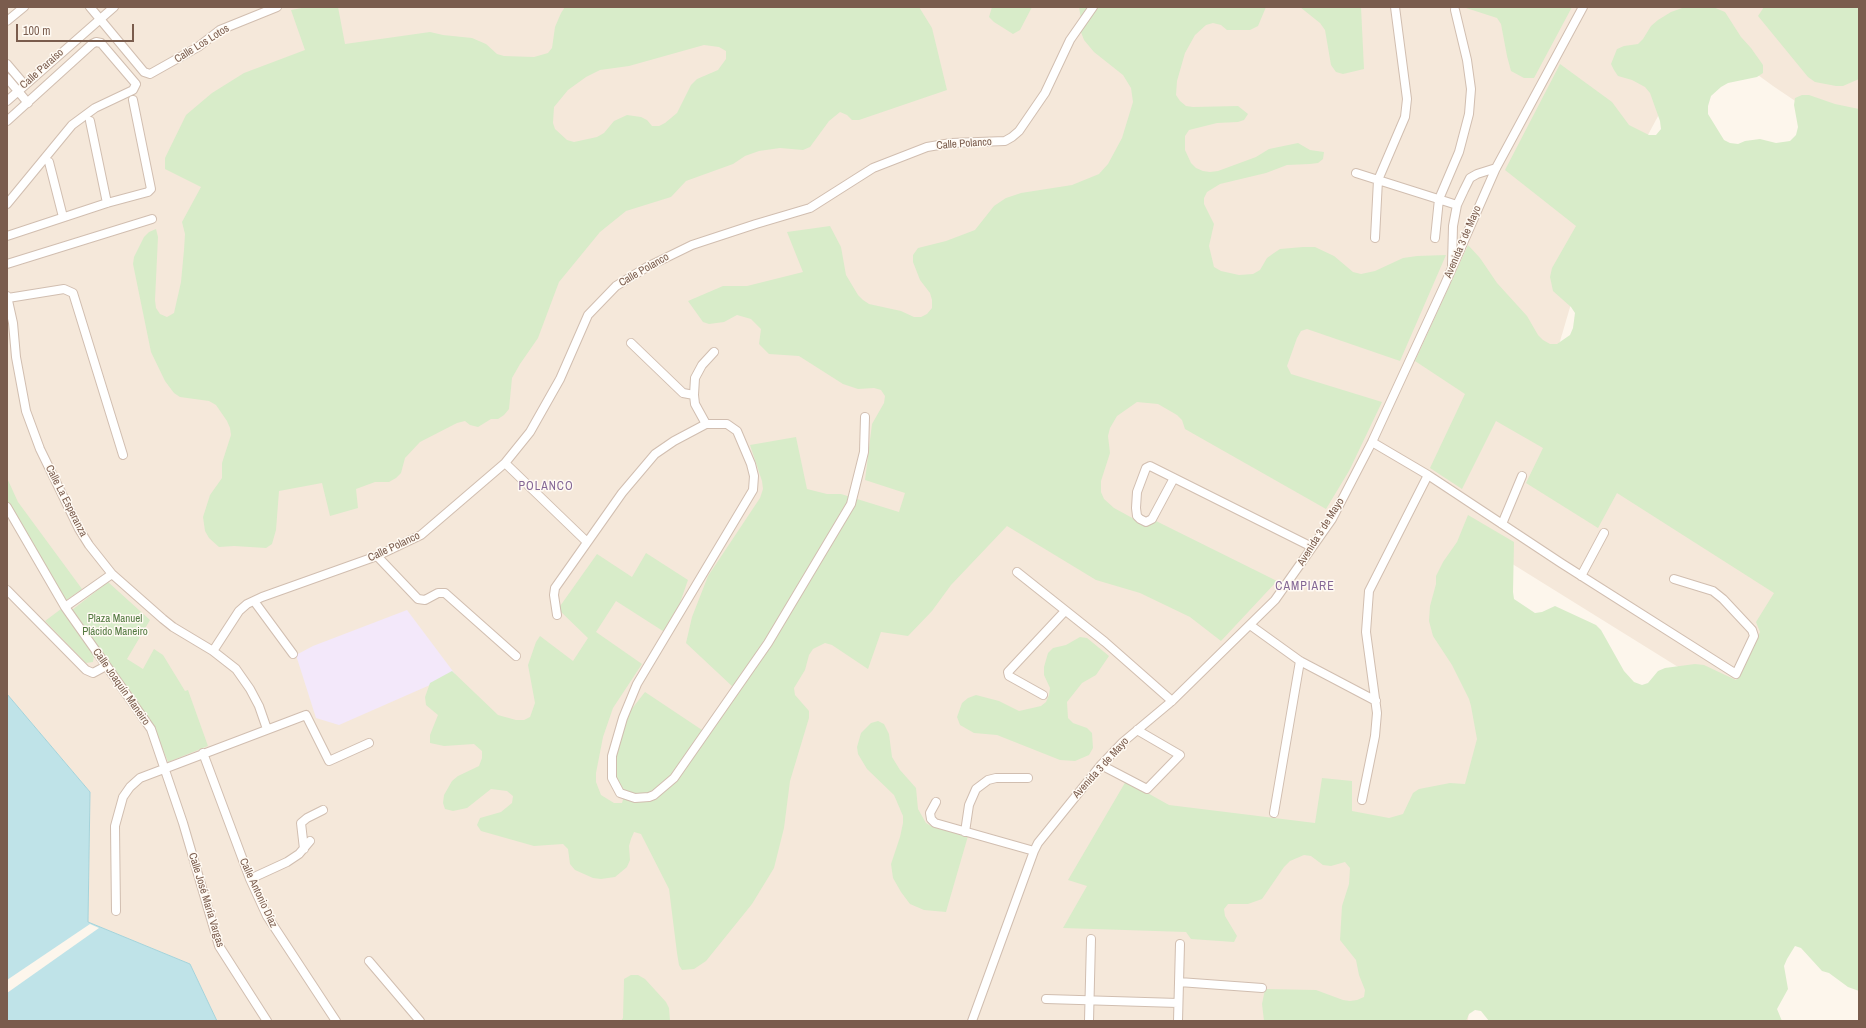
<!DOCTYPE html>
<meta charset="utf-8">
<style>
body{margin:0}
#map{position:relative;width:1866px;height:1028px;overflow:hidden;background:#fdf6ec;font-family:"Archivo Narrow",sans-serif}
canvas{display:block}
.frame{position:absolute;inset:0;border:8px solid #7a5c4d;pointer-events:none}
.scale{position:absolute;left:16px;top:24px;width:118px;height:18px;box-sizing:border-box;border:2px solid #7a5c4d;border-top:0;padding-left:5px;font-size:12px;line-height:14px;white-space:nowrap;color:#7a5c4d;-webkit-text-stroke:3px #fffaf3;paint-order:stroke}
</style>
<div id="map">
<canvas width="1866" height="1028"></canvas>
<div class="frame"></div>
<div class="scale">100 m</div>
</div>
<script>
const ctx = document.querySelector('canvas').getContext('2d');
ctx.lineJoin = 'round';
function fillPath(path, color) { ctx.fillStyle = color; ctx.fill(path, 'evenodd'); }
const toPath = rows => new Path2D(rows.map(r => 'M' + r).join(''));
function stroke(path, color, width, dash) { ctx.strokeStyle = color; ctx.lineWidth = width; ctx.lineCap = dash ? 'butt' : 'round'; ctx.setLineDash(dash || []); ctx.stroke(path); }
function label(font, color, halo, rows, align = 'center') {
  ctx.font = font + ' "Archivo Narrow",sans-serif'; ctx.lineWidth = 3; ctx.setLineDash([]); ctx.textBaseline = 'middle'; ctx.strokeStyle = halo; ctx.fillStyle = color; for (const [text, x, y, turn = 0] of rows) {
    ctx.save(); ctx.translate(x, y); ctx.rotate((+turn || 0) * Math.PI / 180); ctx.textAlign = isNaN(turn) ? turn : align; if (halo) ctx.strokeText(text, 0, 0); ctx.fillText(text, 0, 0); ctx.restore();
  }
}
const residential = toPath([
 [7,7,1859,7,1859,123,1816,115,1773,86,1717,45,1670,94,1588,246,1536,423,1804,601,1765,721,1477,542,1480,663,1475,922,1468,1021,217,1021,190,964,88,922,90,792,7,694]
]);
const education = toPath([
 [407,610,455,674,339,725,316,718,296,655,313,646]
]);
const green = toPath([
 [307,7,338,7,345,44,430,32,443,35,472,38,486,44,497,54,504,56,534,57,548,53,552,48,555,27,561,13,565,7,919,7,932,28,947,90,859,120,852,120,847,115,840,112,829,121,810,147,803,150,780,148,759,151,745,156,733,164,686,181,671,197,626,211,600,232,559,282,538,338,520,364,512,378,509,409,504,415,498,419,491,419,478,427,470,425,465,421,457,423,420,442,405,458,401,473,396,478,389,482,375,482,356,489,358,508,330,516,322,483,279,491,276,530,272,544,266,548,234,546,219,547,209,538,205,531,203,517,210,495,222,478,222,463,231,435,230,428,227,421,216,405,209,401,180,397,174,393,165,381,151,352,133,264,134,257,144,237,149,232,156,229,158,237,155,300,156,308,160,314,167,317,174,313,181,282,184,250,185,234,182,222,201,187,165,169,165,158,186,115,212,93,244,73,305,50,291,10],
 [704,45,719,47,726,51,726,59,718,70,697,79,691,85,677,113,665,123,659,126,652,126,647,120,641,117,627,115,614,121,604,133,597,137,574,142,567,140,555,129,553,123,554,107,568,90,586,77,600,70,629,66],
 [992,7,1032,7,1020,30,1013,34,994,22,989,17],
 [1079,7,1266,7,1258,26,1250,30,1227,30,1221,25,1213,23,1206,25,1195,35,1185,53,1177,81,1176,95,1180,101,1186,106,1193,107,1238,106,1248,114,1244,120,1238,122,1217,123,1189,130,1185,136,1185,150,1191,163,1196,168,1203,171,1210,172,1218,171,1256,157,1269,149,1298,143,1310,150,1324,152,1323,159,1318,163,1310,164,1287,165,1266,173,1220,184,1207,192,1204,198,1204,204,1214,224,1209,246,1214,267,1221,271,1239,275,1253,274,1260,270,1267,258,1274,253,1280,249,1303,247,1315,247,1334,256,1353,272,1361,274,1375,271,1403,258,1417,256,1446,255,1400,361,1307,329,1301,331,1297,338,1287,366,1291,374,1382,402,1349,471,1326,509,1185,429,1182,420,1177,415,1158,404,1137,402,1117,416,1110,428,1108,436,1110,453,1101,481,1101,492,1104,499,1114,508,1147,526,1152,519,1277,581,1221,641,1190,617,1140,593,1096,580,1007,526,951,585,932,611,908,636,881,632,868,669,832,645,825,643,813,649,809,655,805,670,794,688,795,695,809,711,809,718,790,781,784,828,774,868,752,904,706,961,694,969,682,970,679,965,677,953,669,889,641,834,634,832,631,839,629,846,630,860,627,867,615,877,601,879,593,878,575,870,570,864,568,849,563,844,534,846,481,831,477,825,480,818,501,812,512,803,513,796,507,791,491,789,467,808,453,811,445,809,443,803,444,795,452,781,458,776,479,766,482,758,482,751,474,744,444,746,430,743,430,735,438,715,426,705,425,697,430,683,452,671,498,715,516,720,524,720,530,717,535,703,528,665,536,642,540,636,573,661,588,638,558,609,597,554,632,577,646,553,688,580,675,617,666,633,616,601,596,632,642,664,613,708,603,737,596,773,596,782,601,795,614,803,622,803,624,796,613,767,627,715,645,692,702,730,733,687,686,643,692,617,708,576,760,498,763,489,762,481,750,445,796,437,807,489,827,494,841,494,899,512,905,493,865,480,872,424,884,403,885,396,881,390,874,388,858,389,843,384,799,356,769,354,759,344,761,329,751,319,737,315,724,322,709,324,703,322,688,301,723,286,747,286,803,272,787,232,830,226,841,247,846,275,858,295,863,300,869,304,901,311,914,317,921,317,927,314,932,308,932,300,930,293,920,280,913,262,913,255,918,248,946,241,975,230,994,206,1006,198,1021,193,1072,185,1099,174,1108,164,1122,138,1133,102,1131,88,1123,75,1094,52,1084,40,1079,27,1081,19],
 [1300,7,1361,7,1364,69,1343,74,1336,72,1331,65,1325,30,1320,23],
 [1463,7,1572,7,1534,78,1524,78,1511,71,1507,56,1501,24,1497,18],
 [1685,7,1713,7,1725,12,1741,37,1751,48,1763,65,1763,73,1757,77,1728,83,1721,87,1711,96,1708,106,1708,114,1724,140,1730,143,1738,144,1745,141,1760,139,1776,143,1790,141,1796,135,1798,127,1794,105,1795,98,1802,95,1809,95,1835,104,1859,109,1859,991,1848,987,1829,973,1822,971,1801,948,1795,946,1787,959,1784,966,1788,989,1777,1009,1782,1021,1489,1021,1481,1011,1475,1010,1469,1014,1466,1021,1264,1021,1262,1004,1265,989,1316,990,1343,1000,1350,1001,1357,1000,1364,997,1365,990,1359,975,1356,960,1340,940,1342,906,1349,884,1350,868,1345,862,1331,866,1323,865,1311,856,1304,855,1290,861,1284,867,1262,899,1248,904,1228,904,1224,909,1225,916,1237,936,1234,942,1191,939,1186,932,1063,928,1087,886,1068,880,1126,781,1169,805,1315,823,1322,778,1352,781,1352,811,1389,818,1403,814,1413,793,1419,789,1450,783,1465,784,1477,739,1471,706,1469,699,1452,665,1433,636,1429,621,1430,606,1436,584,1436,576,1443,562,1457,542,1468,515,1514,542,1513,592,1514,599,1535,613,1542,612,1555,606,1596,625,1601,630,1624,671,1634,682,1642,685,1648,683,1658,671,1665,668,1695,664,1704,665,1736,680,1760,632,1756,622,1774,593,1617,493,1598,528,1526,483,1543,448,1496,421,1462,489,1430,468,1465,394,1415,361,1468,245,1480,258,1497,283,1527,316,1538,335,1543,340,1550,344,1557,344,1570,335,1573,328,1575,313,1571,307,1553,291,1550,277,1552,268,1576,226,1505,170,1560,64,1612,102,1629,125,1649,135,1656,135,1661,129,1660,121,1650,93,1645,87,1632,80,1618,76,1614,70,1611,64,1617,49,1624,46,1638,44,1643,39,1651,26,1658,20,1671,12],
 [1764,7,1859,7,1859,79,1843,86,1836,86,1815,82,1808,77,1758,16],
 [7,478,18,502,82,589,65,601,7,501],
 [108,582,150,620,127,659,143,669,154,649,163,655,185,691,188,690,208,746,168,762,153,725,72,610],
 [61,609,94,655,93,662,86,663,45,621],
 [1080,637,1087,638,1109,656,1096,675,1082,683,1067,702,1068,718,1073,723,1087,728,1092,733,1093,748,1089,755,1075,761,1060,760,997,735,974,733,960,725,957,717,962,703,968,698,976,695,999,701,1019,711,1041,706,1046,702,1049,695,1050,688,1044,675,1044,667,1048,653,1053,648,1066,645],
 [878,721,884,724,889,734,892,757,900,770,916,788,918,809,926,823,931,826,968,836,946,912,924,910,910,904,901,892,893,878,891,864,900,837,903,823,903,816,894,795,867,769,858,754,857,747,861,733,871,723],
 [631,975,638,975,645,979,666,1002,669,1008,670,1021,621,1021,623,1018,624,979]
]);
const water = toPath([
 [7,694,90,792,88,922,190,964,217,1021,7,1021,7,694]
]);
const pier = toPath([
 [90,924,99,928,7,993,7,980]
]);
const minor = toPath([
 [90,7,144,72,150,74,198,47,220,30,277,7],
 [7,21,24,7],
 [7,64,24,84],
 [7,78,28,103],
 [7,101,114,7],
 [7,121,92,44,96,42,101,43,136,84,133,90,95,108,72,125,7,204],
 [90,121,107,203],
 [49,162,63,217],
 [1356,173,1457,205],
 [7,236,107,203,148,192,151,189,133,100],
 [1375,238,1378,180,1405,117,1407,99,1395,7],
 [1435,238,1439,199,1459,152,1469,114,1471,89,1467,60,1455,10],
 [7,264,152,219],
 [1452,265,1453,226,1457,205,1464,190,1470,178,1477,174,1496,168],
 [7,296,13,323,16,357,26,411,40,449,79,529,89,545,112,574,163,619,173,627,213,651,236,669,250,689,259,706,267,729],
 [8,298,64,289,73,293,123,455],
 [631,343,683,393,694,395],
 [706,424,695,404,694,395,695,378,702,365,714,352],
 [1372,442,1428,475,1561,563,1736,674,1754,636,1752,630,1723,599,1713,591,1674,579],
 [505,463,587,542],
 [1174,478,1152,519,1146,522,1140,519,1137,516,1136,508,1137,492,1146,468,1150,466,1312,547],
 [7,507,65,607,151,729,183,823,219,946,267,1021],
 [1502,524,1522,476],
 [377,556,418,599,425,600,438,593,445,593,516,656],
 [1017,572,1105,642,1172,701],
 [1581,576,1604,533],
 [7,590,86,670,93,673,106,666],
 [254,601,293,654],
 [65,607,112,574],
 [557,615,554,595,555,588,622,493,655,454,674,441,706,424,727,424,737,431,751,464,754,476,753,490,637,684,623,718,612,756,612,778,620,793,635,798,649,797,654,795,674,778,768,643,851,504,864,452,865,417],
 [1250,625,1300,661,1376,701],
 [213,651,239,611,247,604,262,597,377,556,421,535,505,463,530,432,560,379,588,315,616,286,647,267,692,245,756,224,810,208,873,168,927,147,951,143,1005,141,1012,137,1019,131,1045,93,1070,40,1093,7],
 [1043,695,1009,676,1008,672,1065,611],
 [203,753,250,879,267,916,336,1021],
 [1101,765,1147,789,1180,755,1137,730],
 [1362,800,1375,736,1377,713,1366,632,1369,591,1428,475],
 [936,802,930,813,931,819,935,823,1034,851],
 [1274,813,1300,661],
 [965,832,969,805,976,789,988,780,996,778,1028,778],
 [304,849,301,823,307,818,323,810],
 [250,879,287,862,299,854,310,841],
 [116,911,115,826,123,797,130,787,140,778,306,715,329,761,369,743],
 [369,961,420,1021],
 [1179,982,1262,988],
 [1046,999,1178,1003],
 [972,1021,1034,851,1038,843,1101,765,1123,742,1172,701,1275,600,1332,519,1372,442,1445,284,1496,168,1583,7],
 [1089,1021,1091,939],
 [1178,1021,1180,944]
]);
const streetNames = [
 ["Calle Los Lotos",202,44,-32],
 ["Calle Paraíso",42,69,-42],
 ["Calle Polanco",964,144,-4],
 ["Avenida 3 de Mayo",1463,242,-67],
 ["Calle Polanco",644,270,-30],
 ["Calle La Esperanza",66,501,63],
 ["Avenida 3 de Mayo",1321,532,-58],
 ["Calle Polanco",394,547,-25],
 ["Calle Joaquín Maneiro",121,687,55],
 ["Avenida 3 de Mayo",1101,768,-48],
 ["Calle Antonio Díaz",258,893,65],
 ["Calle José María Vargas",206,900,73]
];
const parkNames = [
 ["Plaza Manuel",115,619],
 ["Plácido Maneiro",115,632]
];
const neighbourhoodNames = [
 ["POLANCO",546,487],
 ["CAMPIARE",1305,587]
];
fillPath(residential, '#f5e8da');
fillPath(education, '#f3e8fa');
fillPath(green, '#d8ecc9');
fillPath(water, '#bfe3e8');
stroke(water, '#a5d3da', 1);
fillPath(pier, '#fdf6ec');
stroke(minor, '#d1beb0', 10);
stroke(minor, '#fff', 8);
label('11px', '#7a5c4d', '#fffaf3', streetNames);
label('11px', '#537a41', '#fffaf3', parkNames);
ctx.letterSpacing = '1px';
label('12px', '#846695', '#fffaf3', neighbourhoodNames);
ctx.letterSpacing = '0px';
</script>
